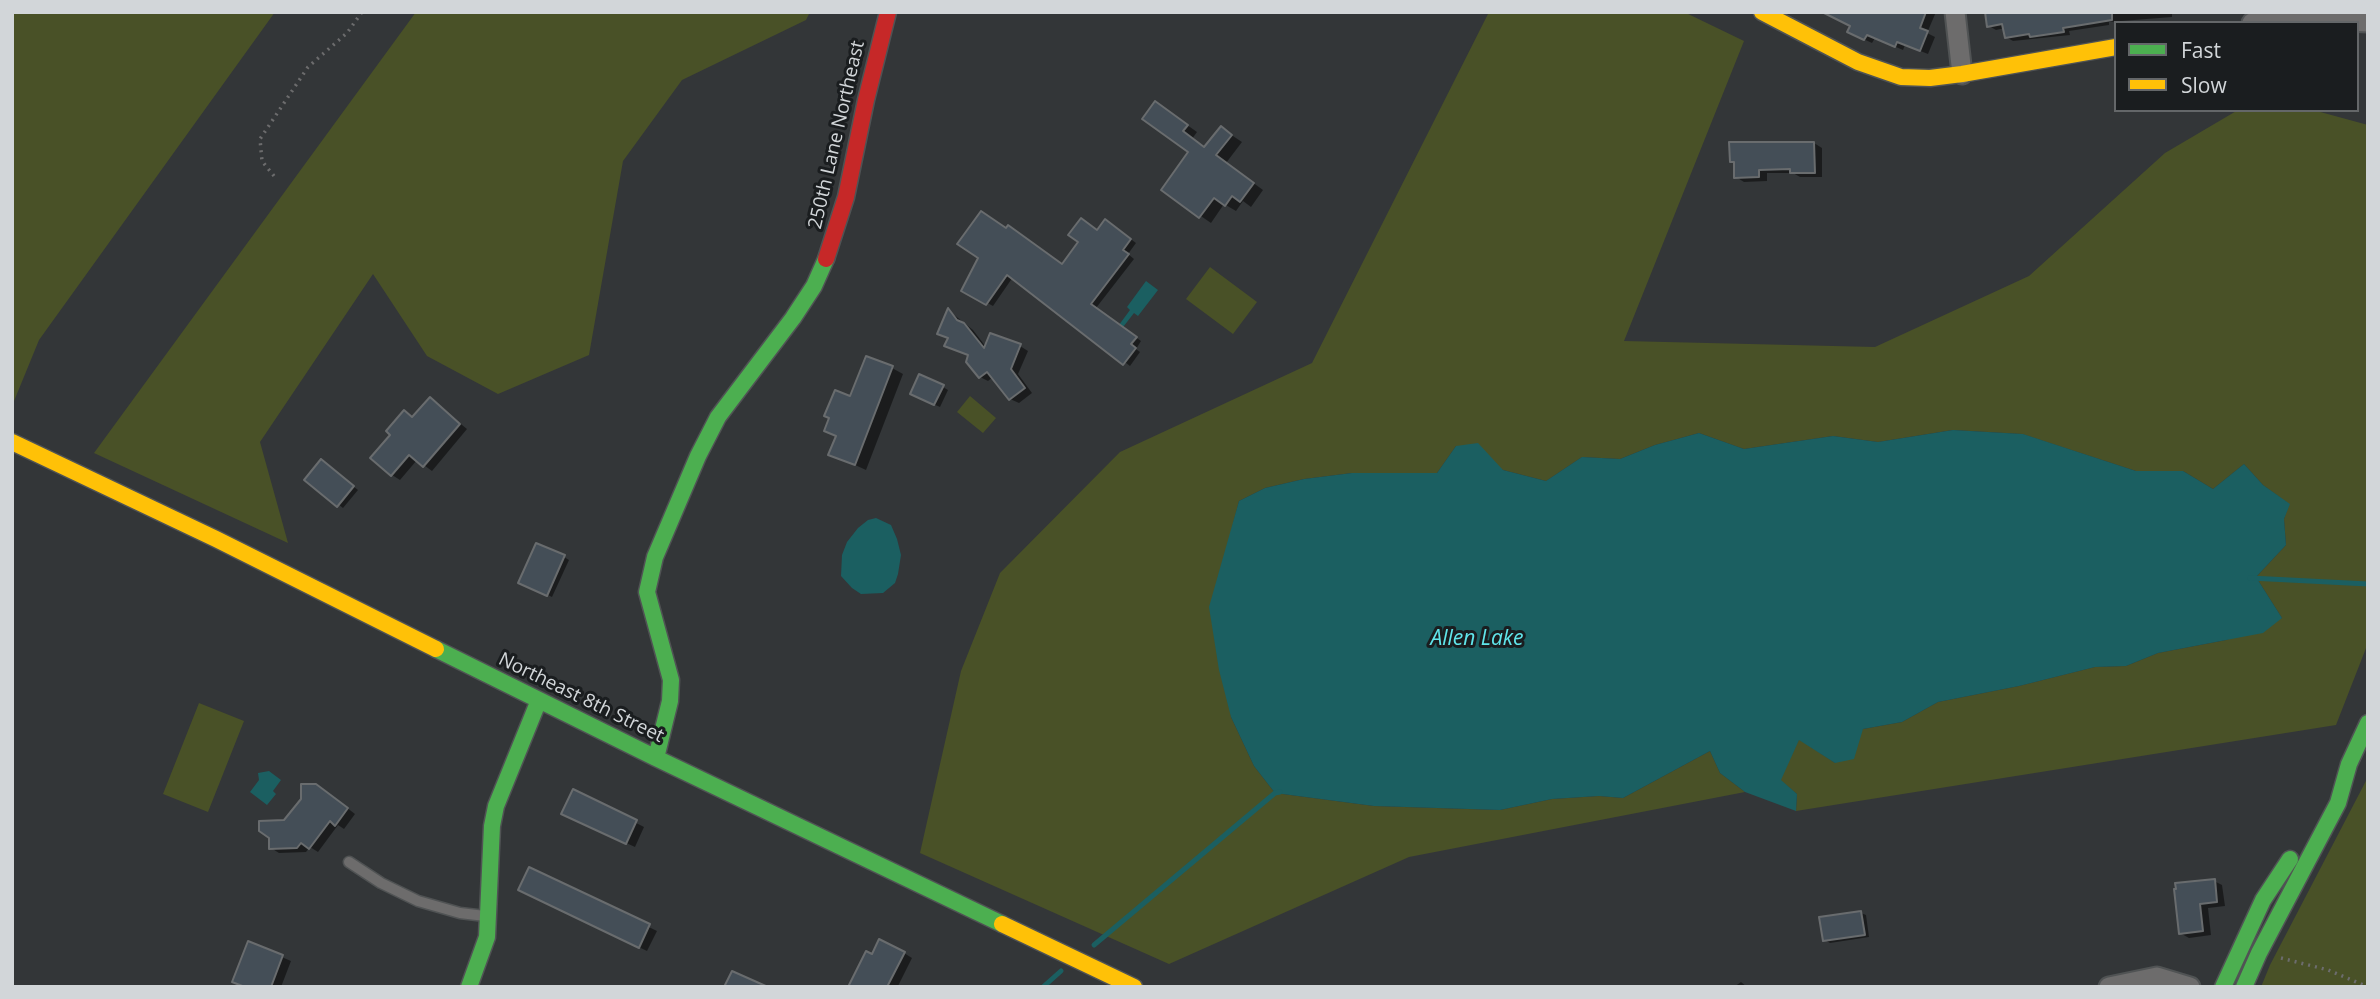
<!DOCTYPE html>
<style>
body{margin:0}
#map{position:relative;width:2380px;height:999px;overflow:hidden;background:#333638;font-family:"Open Sans",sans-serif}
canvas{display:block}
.frame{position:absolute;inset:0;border:14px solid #d2d6d9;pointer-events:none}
.legend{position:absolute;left:2114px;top:21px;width:245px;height:91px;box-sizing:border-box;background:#1a1d1f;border:2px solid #646769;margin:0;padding:9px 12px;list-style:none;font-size:21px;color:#d2d6d9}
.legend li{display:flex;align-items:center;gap:14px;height:35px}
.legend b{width:35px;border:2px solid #646769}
</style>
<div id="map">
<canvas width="2380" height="999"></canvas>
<div class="frame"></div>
<ul class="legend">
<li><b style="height:9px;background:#4caf50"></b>Fast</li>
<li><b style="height:9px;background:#ffc107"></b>Slow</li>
</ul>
</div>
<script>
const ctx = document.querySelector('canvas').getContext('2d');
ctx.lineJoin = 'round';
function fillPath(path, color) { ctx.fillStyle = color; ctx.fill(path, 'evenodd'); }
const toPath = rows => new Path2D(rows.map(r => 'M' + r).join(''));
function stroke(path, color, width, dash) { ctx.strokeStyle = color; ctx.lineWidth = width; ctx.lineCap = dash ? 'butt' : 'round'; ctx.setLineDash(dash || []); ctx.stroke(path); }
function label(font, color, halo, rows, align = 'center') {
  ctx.font = font + ' "Open Sans",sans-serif'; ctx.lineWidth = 6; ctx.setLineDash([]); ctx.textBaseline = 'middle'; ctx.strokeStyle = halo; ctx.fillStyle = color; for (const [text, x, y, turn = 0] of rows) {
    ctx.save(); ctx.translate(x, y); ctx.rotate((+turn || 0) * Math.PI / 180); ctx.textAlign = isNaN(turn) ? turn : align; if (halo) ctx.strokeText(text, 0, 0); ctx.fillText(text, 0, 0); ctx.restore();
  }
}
const green = toPath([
 [12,12,275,12,39,340,12,406],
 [416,12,810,12,806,20,682,80,623,161,589,355,498,394,427,356,373,274,260,442,288,543,94,453],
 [1489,12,1684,12,1744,41,1624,341,1875,347,2029,276,2165,153,2238,110,2313,110,2368,125,2368,643,2336,725,1796,811,1797,794,1780,780,1799,739,1835,763,1863,729,1902,722,1938,702,2019,686,2095,667,2126,666,2158,653,2226,640,2282,618,2256,577,2286,545,2284,519,2289,504,2263,485,2244,464,2213,489,2183,471,2136,471,2022,434,1953,430,1878,442,1833,436,1744,449,1699,433,1655,445,1620,459,1582,457,1546,481,1503,470,1456,446,1437,473,1352,473,1304,479,1265,488,1239,501,1229,540,1231,717,1254,766,1275,793,1374,806,1500,810,1552,799,1599,796,1623,798,1710,751,1720,773,1745,792,1409,857,1169,964,920,853,961,671,1000,573,1120,452,1312,363],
 [1210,267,1257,302,1233,334,1186,299],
 [970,396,996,418,983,433,957,412],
 [199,703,244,721,208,812,163,794],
 [2368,777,2368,987,2261,987,2270,965]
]);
const water = toPath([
 [1146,281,1158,290,1138,316,1134,313,1120,331,1116,329,1130,310,1127,307],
 [1953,430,2023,434,2136,471,2183,471,2213,489,2244,464,2263,485,2290,504,2284,519,2286,545,2256,577,2282,618,2263,633,2158,653,2126,666,2095,667,2019,686,1938,702,1902,722,1863,729,1854,759,1835,763,1799,740,1781,780,1797,794,1796,811,1745,792,1720,773,1710,751,1623,798,1599,796,1552,799,1500,810,1374,806,1275,793,1254,766,1231,717,1219,670,1209,607,1239,501,1265,488,1304,479,1352,473,1437,473,1456,446,1478,443,1503,470,1546,481,1582,457,1620,459,1655,445,1699,433,1744,449,1833,436,1878,442],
 [876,518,891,525,897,539,901,555,898,574,895,583,883,593,861,594,852,588,841,576,842,555,847,542,858,528,868,520],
 [269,771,281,780,273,791,276,794,267,805,250,792,259,780,258,773]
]);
const shadow = toPath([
 [1825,12,1936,12,1927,33,1935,37,1928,54,1905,45,1903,50,1875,38,1872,43,1857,36,1852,25],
 [1986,12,2172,12,2172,17,2109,22,2109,25,2069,31,2070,35,2013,41,2006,37,2005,28,1996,30,1989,26],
 [1166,110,1197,132,1192,139,1206,148,1221,128,1242,142,1226,163,1263,190,1251,207,1243,201,1236,211,1224,204,1211,223,1163,190,1191,152],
 [1814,143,1822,148,1822,177,1800,177,1793,173,1767,173,1767,181,1744,182,1736,177,1735,163,1731,161],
 [1112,225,1136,243,1128,254,1134,259,1096,308,1141,341,1136,349,1140,352,1130,366,1013,277,993,306,963,290,981,258,1063,266,1098,232],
 [948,310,973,330,986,347,1020,346,1028,351,1018,374,1032,393,1019,403,1010,399,993,377,988,381,980,377,970,356,955,350,949,338],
 [892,368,903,374,866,470,831,454,837,437,831,418,851,399],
 [943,387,948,390,940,407,917,397],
 [430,399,467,429,432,471,417,460,400,480,392,475,413,418],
 [326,465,358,490,343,508,307,480],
 [564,557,569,560,552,597,526,585],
 [324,790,355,814,344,829,338,825,318,852,310,847,306,852,279,853,271,848,285,822,303,799],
 [574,791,644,827,635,847,571,818],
 [530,869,657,931,647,951,529,894],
 [2214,881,2222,885,2225,906,2208,908,2211,935,2189,938,2180,933],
 [1861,913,1866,915,1869,937,1830,943,1825,940],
 [249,943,291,961,281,987,245,987],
 [904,953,912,958,898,986,900,987,861,987,873,956],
 [1741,982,1747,987,1734,987]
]);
const stream = toPath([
 [2250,578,2368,584],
 [1094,945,1275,793,1280,792],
 [1043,987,1061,971]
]);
const building = toPath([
 [1822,12,1926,12,1920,28,1928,31,1920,51,1897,42,1895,47,1867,35,1864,40,1847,32,1850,26,1822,12],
 [1985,12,2112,12,2112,20,2063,28,2064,32,2030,37,2029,34,2005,38,2002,24,1987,27,1985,12],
 [1155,101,1188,125,1183,131,1204,147,1221,126,1232,135,1216,155,1254,183,1240,202,1232,196,1225,206,1214,198,1199,218,1161,190,1188,152,1142,119,1155,101],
 [1729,142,1814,142,1815,173,1790,173,1790,169,1759,170,1759,177,1734,178,1734,162,1730,162,1729,142],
 [981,211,1006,228,1008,225,1062,264,1078,242,1068,235,1081,218,1097,230,1105,219,1131,239,1123,250,1129,254,1091,304,1137,337,1131,344,1136,348,1123,365,1007,275,986,305,961,291,978,258,957,244,981,211],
 [948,308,957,320,964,323,984,348,990,333,1021,344,1011,369,1025,388,1009,400,987,372,979,378,966,362,968,355,944,346,948,338,937,334,948,308],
 [866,356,893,366,855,465,828,455,836,436,824,431,829,418,824,416,835,390,850,396,866,356],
 [919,374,944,385,934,405,910,394,919,374],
 [430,397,460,424,423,467,409,455,391,476,370,458,390,435,386,431,404,410,412,417,430,397],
 [321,459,354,486,337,507,304,480,321,459],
 [536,543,565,555,547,596,518,583,536,543],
 [301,784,316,784,348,808,335,826,330,821,309,849,301,843,297,848,269,849,269,838,259,831,259,821,284,820,301,799,301,784],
 [573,789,637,820,626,844,561,814,573,789],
 [529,867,650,924,639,948,518,890,529,867],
 [2215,879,2217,902,2200,904,2203,931,2179,934,2174,889,2176,889,2175,883,2215,879],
 [1861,911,1865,935,1823,941,1819,917,1861,911],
 [879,939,905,952,887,987,848,987,866,951,872,954,879,939],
 [248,941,283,955,271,987,245,987,232,982,248,941],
 [732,971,768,987,724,987,732,971]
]);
const path = toPath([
 [274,176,262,161,260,139,308,67,347,33,362,12],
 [2281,958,2328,970,2368,987]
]);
const lane = toPath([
 [349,862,381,883,418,901,460,913,485,916]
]);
const street = toPath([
 [1955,12,1962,74],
 [2252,23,2326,20,2368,22],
 [2109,987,2157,977,2190,987]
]);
const fast = toPath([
 [436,649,656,758,1002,924],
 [656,758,670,701,671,680,647,592,655,557,698,456,718,417,793,318,814,286,826,259],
 [469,987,487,937,492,826,496,806,539,700],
 [2223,987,2263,900,2290,859],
 [2244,987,2259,953,2338,803,2349,764,2368,723]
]);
const slow = toPath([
 [1762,12,1858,62,1901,77,1930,78,1962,74,2116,47],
 [12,442,216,539,436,649],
 [1002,924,1134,987]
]);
const jam = toPath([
 [826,259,846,197,866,100,888,12]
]);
const streetNames = [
 ["250th Lane Northeast",837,135,-77],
 ["Northeast 8th Street",581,698,26]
];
const waterNames = [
 ["Allen Lake",1477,639]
];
fillPath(green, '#495127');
fillPath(water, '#1b5f61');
fillPath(shadow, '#0007');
stroke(stream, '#1b5f61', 5);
fillPath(building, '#444e57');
stroke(building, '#696c6e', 2);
stroke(lane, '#505354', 13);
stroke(street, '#505354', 23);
stroke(fast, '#505354', 19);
stroke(slow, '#505354', 19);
stroke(jam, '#505354', 19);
stroke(path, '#6c6c6d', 3.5, [2, 5]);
stroke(lane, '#6d6c6c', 10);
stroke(street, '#6d6c6c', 19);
stroke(fast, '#4caf50', 16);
stroke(slow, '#ffc107', 16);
stroke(jam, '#c62828', 16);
label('19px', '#d2d6d9', '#1a1d1f', streetNames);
label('italic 21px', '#60e6eb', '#1a1d1f', waterNames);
</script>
